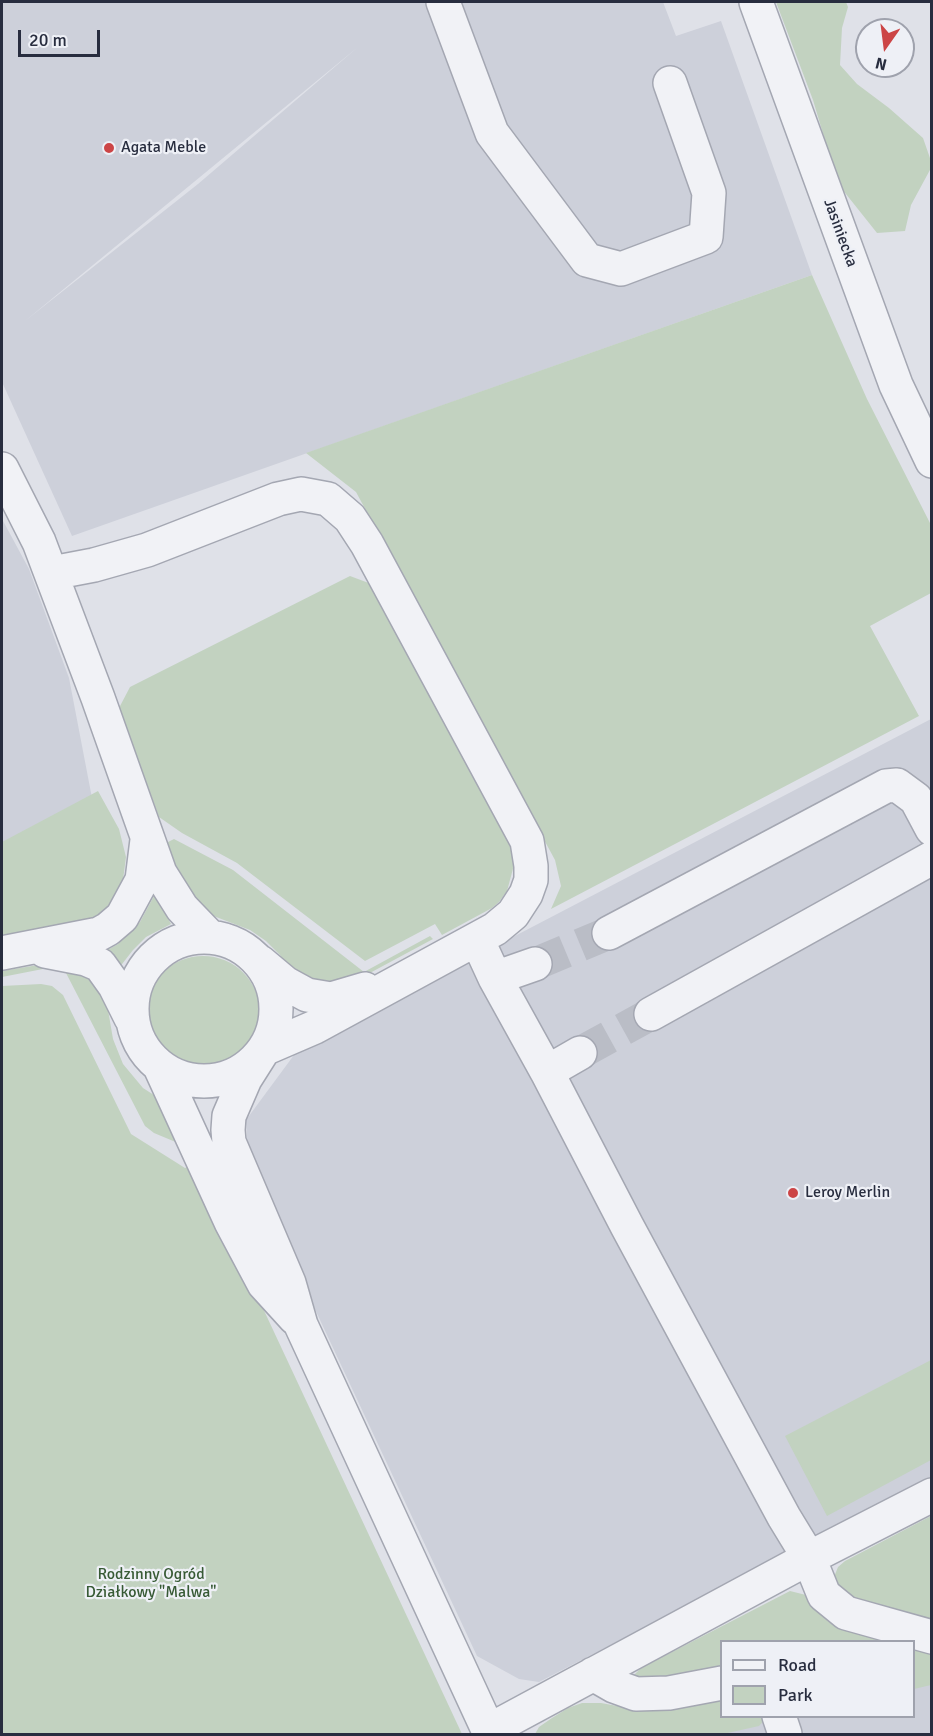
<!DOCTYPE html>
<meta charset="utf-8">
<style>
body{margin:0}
#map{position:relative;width:933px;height:1736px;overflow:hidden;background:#dfe1e8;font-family:Signika,sans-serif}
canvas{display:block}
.frame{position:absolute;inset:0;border:3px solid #282d3f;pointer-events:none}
.legend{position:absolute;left:720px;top:1640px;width:195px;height:78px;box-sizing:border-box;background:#eef0f6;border:2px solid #9fa2ad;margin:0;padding:8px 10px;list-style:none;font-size:18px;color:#282d3f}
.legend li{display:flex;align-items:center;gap:12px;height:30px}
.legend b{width:30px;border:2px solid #9fa2ad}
.north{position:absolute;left:855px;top:18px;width:60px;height:60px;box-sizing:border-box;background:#eef0f6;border:2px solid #9fa2ad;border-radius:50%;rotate:194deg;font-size:16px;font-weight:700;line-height:24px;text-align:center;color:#282d3f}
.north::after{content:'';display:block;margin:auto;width:21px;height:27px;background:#cc4546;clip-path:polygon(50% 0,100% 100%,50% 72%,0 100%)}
.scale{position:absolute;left:18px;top:30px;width:82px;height:27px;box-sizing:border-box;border:3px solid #282d3f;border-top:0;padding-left:8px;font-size:18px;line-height:21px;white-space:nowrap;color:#282d3f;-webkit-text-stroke:4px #eef0f6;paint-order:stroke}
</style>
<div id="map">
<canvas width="933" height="1736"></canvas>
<div class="frame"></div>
<ul class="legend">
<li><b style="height:8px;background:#f1f2f6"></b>Road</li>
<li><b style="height:16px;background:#c2d2c0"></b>Park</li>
</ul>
<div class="north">N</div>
<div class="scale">20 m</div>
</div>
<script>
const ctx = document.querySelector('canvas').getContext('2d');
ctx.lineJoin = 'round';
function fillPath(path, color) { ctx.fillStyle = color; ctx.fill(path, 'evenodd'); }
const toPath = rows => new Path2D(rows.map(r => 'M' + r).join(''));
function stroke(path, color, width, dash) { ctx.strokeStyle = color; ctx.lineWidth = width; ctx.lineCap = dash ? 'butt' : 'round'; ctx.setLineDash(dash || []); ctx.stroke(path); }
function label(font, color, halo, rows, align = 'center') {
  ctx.font = font + ' Signika,sans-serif'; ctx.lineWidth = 4.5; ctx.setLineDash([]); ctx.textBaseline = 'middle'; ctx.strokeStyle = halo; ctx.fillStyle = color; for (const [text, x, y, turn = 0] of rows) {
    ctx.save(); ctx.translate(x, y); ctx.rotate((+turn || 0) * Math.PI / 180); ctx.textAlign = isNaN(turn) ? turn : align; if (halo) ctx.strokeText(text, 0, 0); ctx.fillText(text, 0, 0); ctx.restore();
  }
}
const built = toPath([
 [2,2,663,2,676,36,721,21,812,275,72,536,2,382],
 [358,47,198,184,25,321],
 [2,519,29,569,69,678,101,845,2,919],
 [931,719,931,1511,832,1530,539,1682,519,1679,477,1656,249,1168,246,1120,294,1055,511,938],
 [931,1676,931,1734,672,1734,741,1717,914,1716,914,1680]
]);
const green = toPath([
 [776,2,846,2,848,7,842,28,840,65,857,84,889,108,923,138,931,161,931,168,911,205,905,231,877,233,838,184,813,100],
 [812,275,867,399,931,525,931,593,870,626,919,716,551,909,561,886,555,860,356,492,306,453],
 [350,576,374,585,511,841,514,865,507,891,499,902,492,908,442,935,435,924,365,961,237,863,182,833,159,817,119,708,130,687],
 [98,791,119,829,126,857,123,880,111,902,100,915,85,925,2,937,2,842],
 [174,839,233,870,364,972,430,936,433,939,342,988,290,972,280,955,266,941,250,930,211,915,202,908,184,884,162,845],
 [155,894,171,924,146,937,133,950,119,968,104,952,118,944,140,922],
 '146 1013a57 57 0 1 1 114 0a57 57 0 1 1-114 0Z',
 [44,964,86,975,102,994,107,1004,113,1039,123,1064,143,1088,157,1097,178,1143,154,1133,145,1126,66,973,48,968,2,977,2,971],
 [41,984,52,986,63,995,131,1134,185,1168,195,1163,462,1734,2,1734,2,986],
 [931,1360,931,1460,827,1516,785,1436],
 [931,1516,931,1623,850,1599,835,1584,834,1577,838,1567,845,1561],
 [790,1591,806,1595,821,1615,830,1623,889,1641,722,1642,721,1674,648,1689,633,1676,641,1668],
 [914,1648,932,1653,931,1685,914,1689],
 [721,1695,722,1716,767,1717,759,1726,723,1734,535,1734,539,1727,552,1718,568,1708,582,1703,601,1703,628,1708]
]);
const minorTunnel = toPath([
 [535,964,609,933],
 [580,1053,651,1014]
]);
const minor = toPath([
 [443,2,492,133,587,260,621,269,706,237,709,193,670,83],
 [756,2,896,385,932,461],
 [2,469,39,542,98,698,160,873,182,908,209,936],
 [52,573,94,565,147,550,278,499,301,494,328,499,350,518,367,544,527,841,531,866,531,880,526,894,513,914,495,929,315,1027,264,1049,245,1079,229,1116,228,1130,229,1142,289,1283,301,1325,490,1734],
 [609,933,886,786,897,785,916,799,932,829],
 '132 1009a72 72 0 1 1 144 0a72 72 0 1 1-144 0Z',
 [477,939,495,978,547,1072,627,1226,784,1517,809,1558,824,1595,846,1613,932,1637],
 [45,951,86,959,100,965,115,986,131,1018],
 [2,953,99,934,108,929,122,917,142,880,147,840],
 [260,962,285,983,307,995,331,999,365,989],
 [495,978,535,964],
 [651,1014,932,858],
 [160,1067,231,1222,264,1284,295,1318],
 [547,1072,580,1053],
 [593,1674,614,1686,636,1694,669,1693,722,1683],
 [779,1716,785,1734],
 [488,1731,809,1558,932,1495]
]);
const markers = [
 [109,148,6,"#cc4546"],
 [793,1193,6,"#cc4546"]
];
const poiNames = [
 ["Agata Meble",121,148],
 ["Leroy Merlin",805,1193]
];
const streetNames = [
 ["Jasiniecka",840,233,70]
];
const parkNames = [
 ["Rodzinny Ogród",151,1575],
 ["Działkowy \"Malwa\"",151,1593]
];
fillPath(built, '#cdd0da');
fillPath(green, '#c2d2c0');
stroke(minorTunnel, '#babdc6', 33, [33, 16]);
stroke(minor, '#a4a7b2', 36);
stroke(minor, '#f1f2f6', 33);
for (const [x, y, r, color] of markers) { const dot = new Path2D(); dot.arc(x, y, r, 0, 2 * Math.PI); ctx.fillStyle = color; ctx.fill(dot); stroke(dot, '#eef0f6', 2); }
label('16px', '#282d3f', '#eef0f6', poiNames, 'left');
label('16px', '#282d3f', '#eef0f6', streetNames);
label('16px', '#375a35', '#eef0f6', parkNames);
</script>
